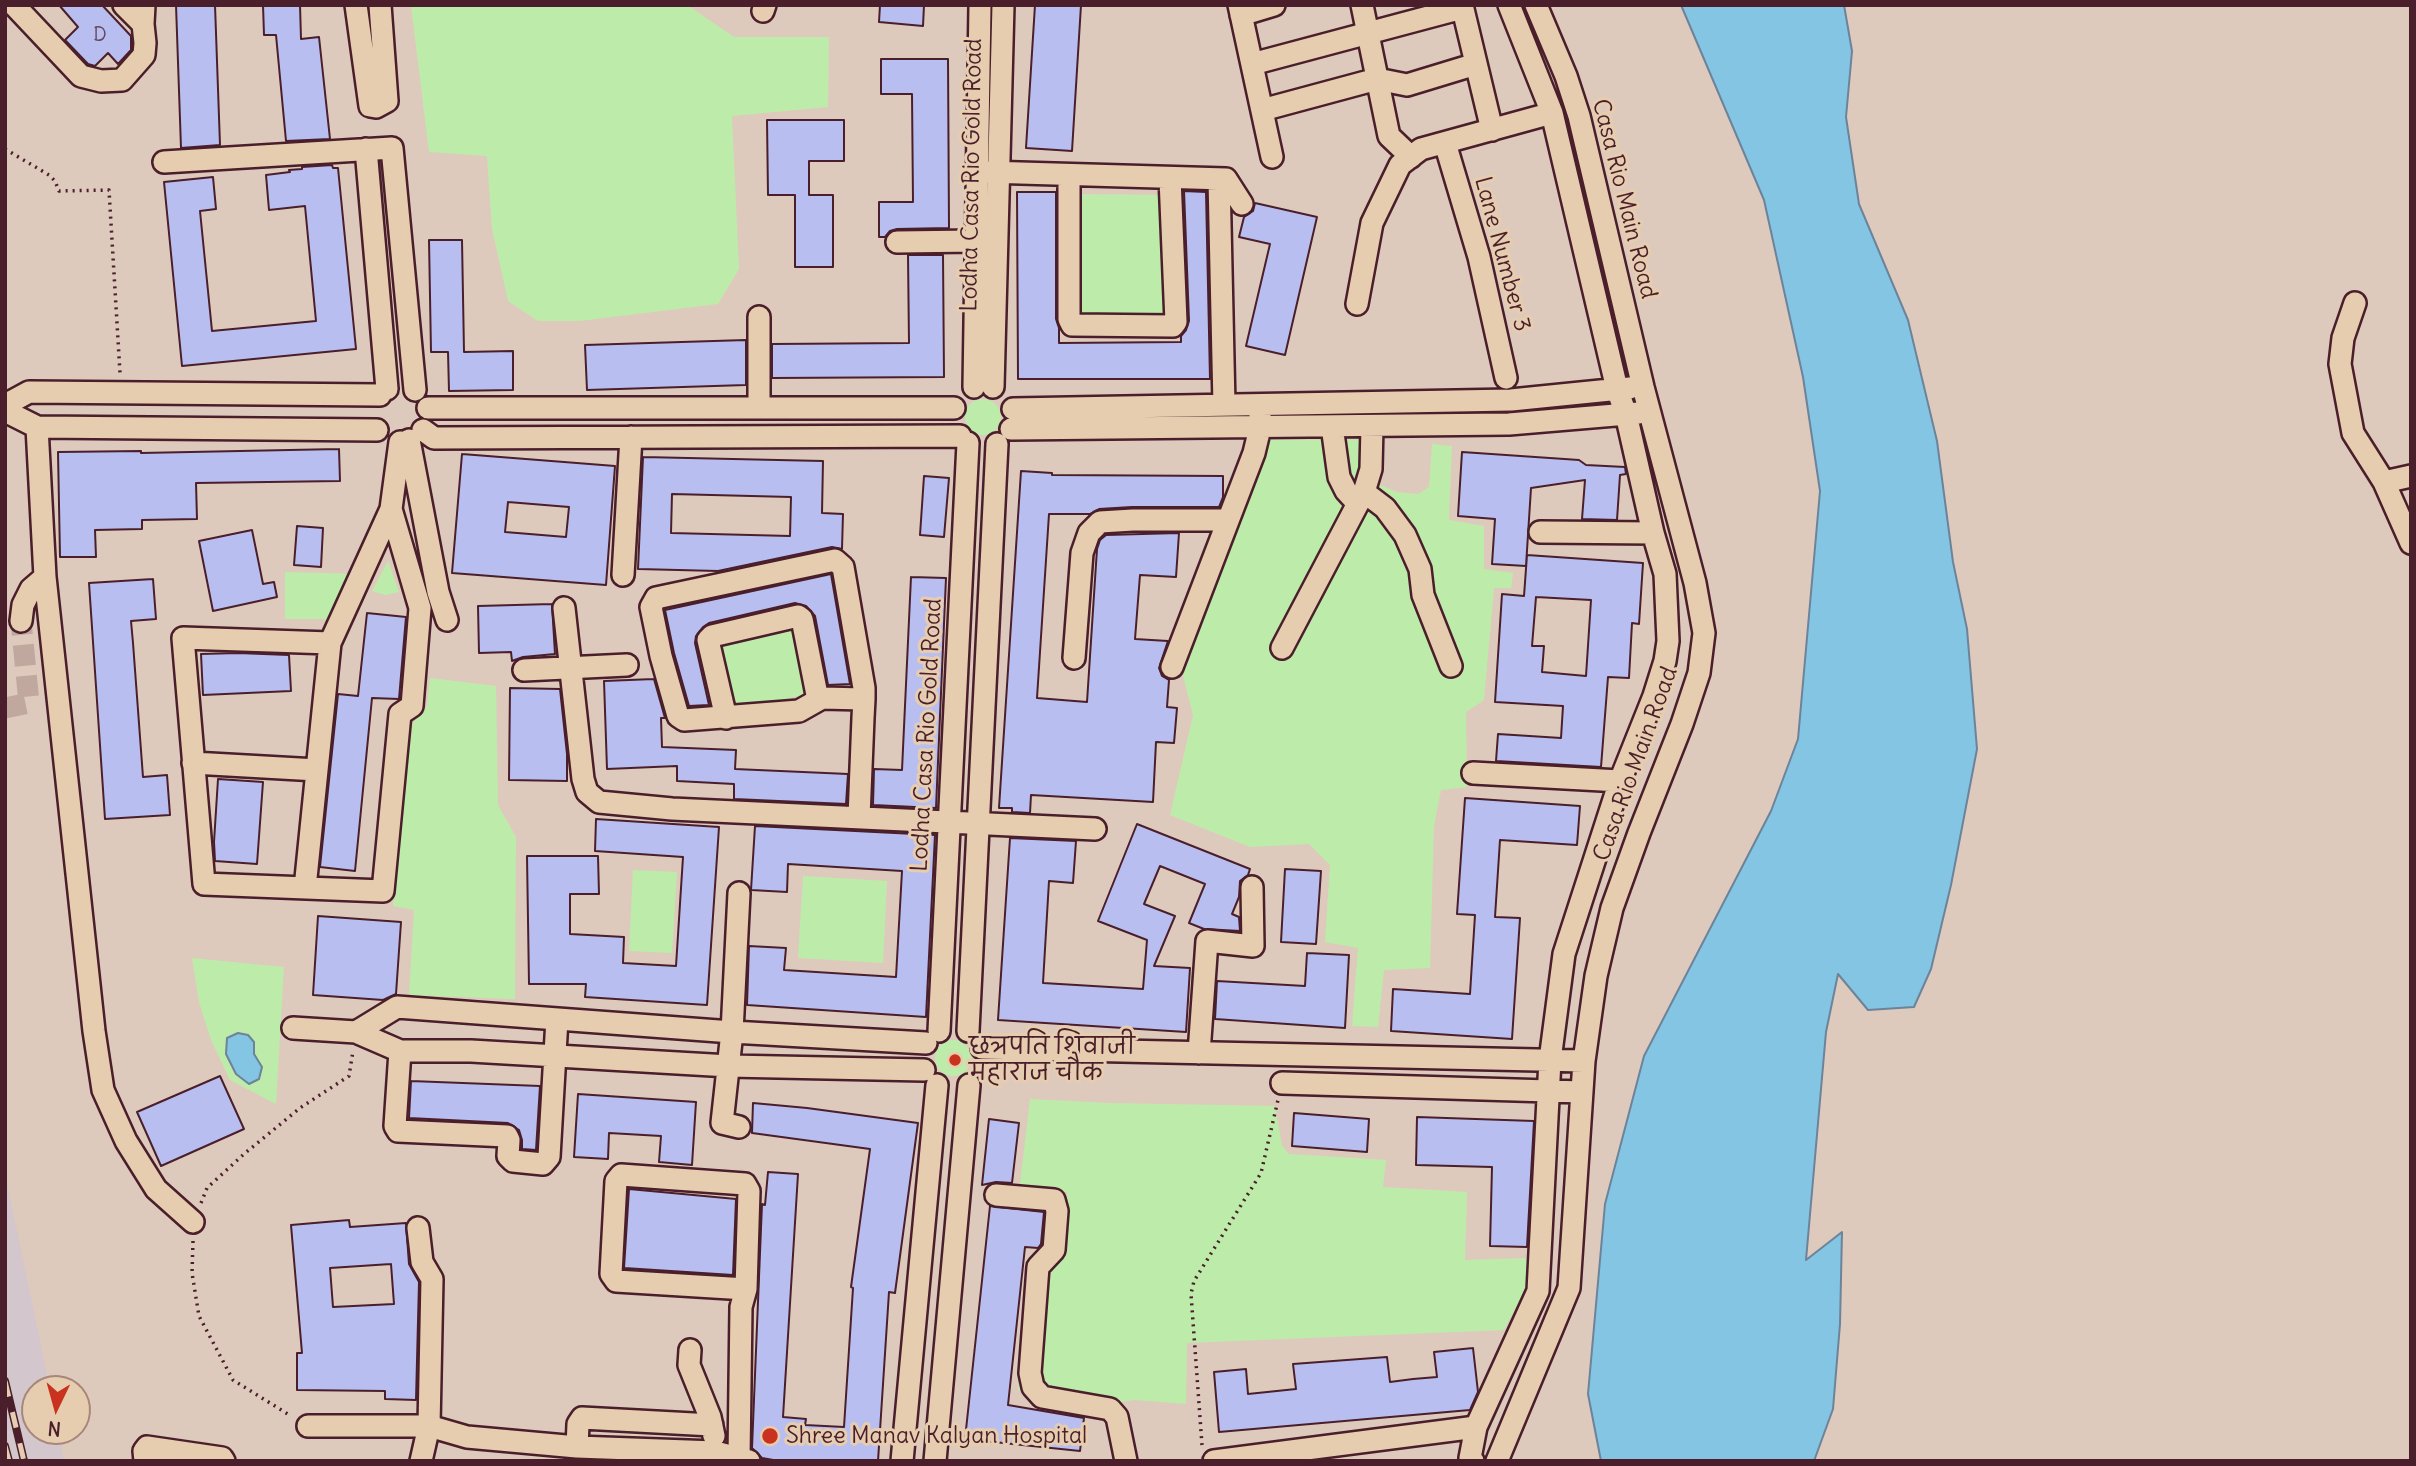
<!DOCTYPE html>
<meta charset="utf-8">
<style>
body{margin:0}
#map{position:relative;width:2416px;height:1466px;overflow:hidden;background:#decabc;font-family:Delius,sans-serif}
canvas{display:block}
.frame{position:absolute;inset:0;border:7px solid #4a1f2b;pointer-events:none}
.north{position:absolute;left:21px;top:1375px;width:70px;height:70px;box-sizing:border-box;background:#e7cdaf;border:2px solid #a8877a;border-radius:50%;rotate:185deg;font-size:19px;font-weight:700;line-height:28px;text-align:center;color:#4a1f2b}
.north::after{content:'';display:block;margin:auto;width:24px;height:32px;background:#c8321e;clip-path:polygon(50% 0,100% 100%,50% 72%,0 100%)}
</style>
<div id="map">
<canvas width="2416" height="1466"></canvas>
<div class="frame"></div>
<div class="north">N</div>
</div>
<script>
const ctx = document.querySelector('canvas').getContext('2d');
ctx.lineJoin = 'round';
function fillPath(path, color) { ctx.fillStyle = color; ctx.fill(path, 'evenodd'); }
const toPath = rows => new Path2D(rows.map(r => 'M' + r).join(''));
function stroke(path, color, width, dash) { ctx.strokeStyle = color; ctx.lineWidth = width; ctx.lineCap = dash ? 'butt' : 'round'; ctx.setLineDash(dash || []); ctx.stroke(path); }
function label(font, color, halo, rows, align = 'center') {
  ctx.font = font + ' Delius,"Playpen Sans Deva",sans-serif'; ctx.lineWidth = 6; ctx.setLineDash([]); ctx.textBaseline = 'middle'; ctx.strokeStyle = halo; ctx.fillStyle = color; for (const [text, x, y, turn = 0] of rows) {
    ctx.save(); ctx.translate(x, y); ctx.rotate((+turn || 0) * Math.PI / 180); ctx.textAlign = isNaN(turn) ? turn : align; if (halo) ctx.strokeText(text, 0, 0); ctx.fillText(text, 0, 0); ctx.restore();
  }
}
const built = toPath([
 [5,1173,50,1389,35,1389,35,1431,58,1431,64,1461,5,1461]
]);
const green = toPath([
 [687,5,734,37,829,37,828,107,732,116,739,269,718,304,579,321,538,321,508,301,492,229,487,156,429,152,411,6],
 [1077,194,1166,195,1164,325,1076,324],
 '965 417a18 18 0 1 1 36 0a18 18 0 1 1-36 0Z',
 [1379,439,1380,485,1397,492,1418,494,1429,487,1432,444,1452,446,1449,520,1484,526,1484,569,1513,573,1511,588,1494,588,1484,700,1466,712,1467,787,1441,790,1434,825,1430,968,1384,970,1378,1027,1352,1026,1358,948,1325,942,1330,865,1309,844,1250,847,1170,815,1193,715,1180,664,1265,459,1265,440],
 [388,561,399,592,385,595,372,591],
 [285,572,358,574,338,613,327,619,285,619],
 [795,622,806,694,731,712,712,641],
 [430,678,496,686,498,805,516,837,515,999,409,995,414,910,393,906,409,728,427,706],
 [633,870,677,872,672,953,629,951],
 [803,876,887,881,883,963,798,958],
 [192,958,284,967,276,1104,230,1080,211,1040,199,1002],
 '935 1058a18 18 0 1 1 36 0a18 18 0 1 1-36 0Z',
 [1030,1099,1108,1103,1275,1106,1282,1146,1289,1154,1386,1160,1383,1187,1467,1192,1465,1260,1528,1258,1529,1282,1504,1330,1187,1343,1186,1404,1135,1400,1120,1402,1098,1397,1018,1390,1031,1254,1062,1258,1067,1192,1020,1184]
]);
const water = toPath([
 [1681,5,1844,5,1852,51,1846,117,1859,204,1908,320,1937,441,1953,562,1967,629,1977,749,1951,885,1931,969,1914,1007,1868,1010,1838,974,1826,1032,1806,1260,1842,1232,1840,1324,1833,1409,1814,1461,1601,1461,1588,1394,1605,1204,1644,1056,1771,811,1798,739,1820,491,1803,377,1764,200,1681,5],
 [238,1033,248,1035,254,1042,254,1054,262,1067,259,1079,249,1084,236,1074,226,1054,227,1038,238,1033]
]);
const building = toPath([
 [59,5,102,5,131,36,131,50,118,64,108,53,95,66,88,64,65,40,78,27,59,5],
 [176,5,215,5,220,145,181,148,176,5],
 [263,5,300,5,301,39,319,37,330,139,286,141,276,35,264,35,263,5],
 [880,5,924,5,923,26,879,22,880,5],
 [1035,5,1081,5,1072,151,1026,148,1035,5],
 [881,59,948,59,949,228,897,229,890,231,885,237,879,237,879,202,913,202,912,94,881,94,881,59],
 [767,120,844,120,844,161,809,161,809,195,833,195,833,267,795,267,795,195,768,195,767,120],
 [332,165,333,168,338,168,356,349,182,366,164,182,213,177,216,209,200,211,212,331,316,321,305,206,269,210,266,175,290,172,289,170,302,169,302,167,332,165],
 [1184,191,1206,192,1210,379,1018,379,1017,192,1056,192,1056,319,1059,328,1059,343,1181,342,1181,336,1186,330,1189,321,1184,191],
 [1255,203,1317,217,1285,355,1246,346,1270,244,1239,237,1244,217,1253,211,1255,203],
 [429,240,462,240,464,352,513,351,513,390,449,391,448,352,431,352,429,240],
 [908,255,943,255,944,377,772,378,772,344,909,343,908,255],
 [746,340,746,385,587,390,585,345,746,340],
 [339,449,340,481,196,483,197,519,142,520,142,529,95,530,96,557,60,557,58,452,141,451,141,453,339,449],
 [1462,452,1579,460,1586,465,1625,467,1626,474,1620,475,1617,520,1582,519,1585,480,1531,488,1526,566,1492,564,1495,519,1458,516,1462,452],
 [462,454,615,466,606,585,452,573,462,454],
 [508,502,569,507,566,537,505,532,508,502],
 [643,457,823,461,822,513,843,514,842,549,832,547,718,571,638,569,643,457],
 [672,494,791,497,790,536,671,533,672,494],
 [1021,471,1052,473,1052,475,1223,476,1223,497,1219,507,1132,507,1099,509,1090,514,1049,514,1037,698,1087,702,1097,549,1100,540,1106,535,1179,533,1176,577,1140,575,1135,639,1168,641,1159,668,1162,676,1169,680,1167,707,1177,708,1174,743,1156,742,1153,802,1031,795,1030,813,1012,812,1012,808,999,808,1021,471],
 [924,476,949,478,944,537,920,535,924,476],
 [297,526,323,528,321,567,294,565,297,526],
 [252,530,263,584,274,582,277,597,213,611,199,541,252,530],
 [1527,555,1643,563,1639,624,1632,623,1629,678,1608,677,1601,767,1496,761,1498,734,1561,738,1563,706,1495,702,1502,594,1524,596,1527,555],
 [1536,597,1591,600,1586,676,1542,672,1544,646,1532,646,1536,597],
 [831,574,850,684,828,685,815,616,806,606,795,603,709,623,703,627,696,636,695,643,709,705,689,706,674,653,665,610,831,574],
 [911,577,946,578,936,808,873,805,874,769,902,770,911,577],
 [153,579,156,619,131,621,133,643,143,777,167,775,170,815,105,819,89,583,153,579],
 [552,604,555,654,523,657,512,661,511,652,479,653,478,606,552,604],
 [367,613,406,617,399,699,372,698,355,871,320,867,338,694,358,696,367,613],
 [238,653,289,655,291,691,203,695,201,654,238,653],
 [654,679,665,718,661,718,662,747,736,750,735,769,848,774,846,804,734,799,734,784,677,781,677,766,607,769,604,681,654,679],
 [510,688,560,689,567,754,567,781,509,780,510,688],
 [218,779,263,782,257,864,215,861,214,842,218,779],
 [1465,798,1580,806,1577,845,1500,840,1495,917,1520,918,1512,1039,1391,1031,1393,989,1470,994,1475,915,1457,914,1465,798],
 [596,819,719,827,707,1005,585,997,586,984,529,984,527,856,598,856,599,894,570,894,570,934,624,937,623,963,676,966,683,857,595,851,596,819],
 [1137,824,1250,869,1248,875,1240,881,1239,897,1232,914,1239,917,1240,931,1204,929,1189,923,1205,884,1160,866,1144,904,1175,916,1154,966,1190,968,1186,1032,998,1020,1010,838,1076,841,1073,883,1049,881,1043,983,1143,989,1147,940,1098,921,1137,824],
 [755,826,935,835,926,1017,747,1005,749,946,786,948,784,970,896,977,902,871,788,864,787,892,751,890,755,826],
 [1285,869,1321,871,1316,944,1281,942,1285,869],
 [318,916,401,922,396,994,383,1000,313,995,318,916],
 [1307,953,1349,955,1345,1028,1215,1019,1217,981,1305,986,1307,953],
 [220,1076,244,1129,161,1166,137,1112,220,1076],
 [411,1081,540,1086,536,1150,522,1149,522,1140,519,1130,508,1123,409,1118,411,1081],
 [578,1094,696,1102,692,1165,659,1162,661,1136,609,1133,608,1159,574,1157,578,1094],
 [753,1103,807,1108,918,1123,895,1293,889,1292,878,1461,779,1461,762,1458,752,1448,762,1204,765,1205,768,1172,798,1174,783,1417,806,1419,805,1425,844,1427,853,1288,851,1287,870,1149,752,1133,753,1103],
 [1294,1113,1369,1119,1367,1152,1292,1146,1294,1113],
 [1417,1117,1534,1121,1527,1247,1490,1246,1492,1167,1416,1165,1417,1117],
 [989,1119,1019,1123,1012,1183,996,1182,982,1185,989,1119],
 [629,1189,736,1199,733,1275,624,1268,629,1189],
 [990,1206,1044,1212,1041,1244,1038,1248,1025,1247,1008,1405,1084,1418,1080,1451,965,1439,990,1206],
 [349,1220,350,1227,406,1223,409,1264,419,1282,416,1400,385,1399,385,1391,297,1390,297,1353,302,1353,291,1225,349,1220],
 [391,1264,394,1304,333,1307,330,1268,391,1264],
 [1473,1348,1478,1392,1470,1410,1219,1432,1214,1372,1246,1369,1248,1394,1296,1389,1293,1364,1387,1357,1390,1382,1413,1379,1437,1377,1434,1352,1473,1348]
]);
const minorTunnel = toPath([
 [5,708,29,703,21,621]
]);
const path = toPath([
 [5,149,49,175,55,181,59,191,109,190,120,373],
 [201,1203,207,1188,244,1154,300,1108,349,1076,353,1051],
 [193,1241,192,1273,199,1316,233,1380,291,1416],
 [1202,1445,1191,1294,1194,1281,1261,1173,1278,1100]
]);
const minor = toPath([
 [14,5,81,76,101,81,122,80,144,55,145,43,143,24],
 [124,5,143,24,144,5],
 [356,5,370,106,376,107,387,101,380,5],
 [1239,5,1272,157],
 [1362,5,1389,136,1411,157],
 [1462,5,1492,130],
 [763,11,765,5],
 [1241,15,1274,5],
 [1252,64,1462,8],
 [1262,110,1377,79,1407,85,1476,64],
 [1445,143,1479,257,1506,378],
 [366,149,387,389],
 [164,162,392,148,415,390],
 [986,172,1226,179,1242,204],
 [1069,176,1069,319,1072,325,1173,326,1176,322,1170,178],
 [1219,179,1224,405],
 [897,242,976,241],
 [2355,303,2343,338,2340,364,2353,433,2384,482,2411,543],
 [1357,304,1372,223,1400,165,1421,149,1552,113],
 [759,317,759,408],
 [974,387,980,5],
 [993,387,1003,5],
 [5,405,29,392,380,395],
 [428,408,954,408],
 [1013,409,1511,400,1630,388],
 [5,411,37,427,377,430],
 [1332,426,1339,477,1346,491,1358,504],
 [37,427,45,577,94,1031,103,1090,126,1141,156,1189,193,1222],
 [1011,429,1509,424,1639,413],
 [423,430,434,438,960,436],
 [409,440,438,592,447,620],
 [2384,482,2411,476],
 [1364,492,1385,508,1405,535,1420,569,1423,595,1451,666],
 [1540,532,1653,533],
 [623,575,631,437],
 [564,608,583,779,587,792,599,802,672,809,1095,829],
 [21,621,23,605,31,589,45,577],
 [330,643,183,638,204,884,383,891,400,714,412,706,420,608,391,509],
 [1282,648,1364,492,1371,469,1372,426],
 [1074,658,1082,553,1089,533,1100,522,1133,520,1228,520],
 [1172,667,1254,453,1260,428,1260,415],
 [524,670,627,665],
 [726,718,708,640,712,636,798,616,802,619,818,700],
 [193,763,317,770],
 [1473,773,1620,781],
 [859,817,863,718,864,699,864,688,843,567,835,560,656,598,651,607,661,656,678,716,684,720,799,711,822,698,864,699],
 [305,888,330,643,391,509,400,442],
 [293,1028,356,1032],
 [939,1031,968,443],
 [968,1031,997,444],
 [982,1048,1584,1061],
 [400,1051,395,1126,398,1131,507,1136,509,1140,508,1156,513,1161,543,1164,549,1157,557,1019],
 [1199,1053,1207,941,1253,946,1252,887],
 [924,1070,729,1066,471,1051,400,1051,356,1032,397,1007,732,1032,926,1043],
 [1282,1083,1582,1092],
 [739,1127,722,1123,732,1032,739,893],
 [996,1195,1054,1200,1057,1211,1054,1250,1038,1267,1030,1373,1033,1387,1042,1397,1110,1409,1117,1417,1126,1461],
 [418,1228,422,1262,432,1279,429,1426,421,1461],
 [690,1350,689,1365,710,1417,714,1436],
 [308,1426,429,1426,467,1437,577,1447,715,1452,749,1461],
 [577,1447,578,1424,582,1418,712,1425],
 [739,1459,741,1307,746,1289,749,1191,745,1184,621,1175,616,1181,611,1274,616,1281,746,1289],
 [145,1461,144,1451,147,1447,222,1458,224,1461],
 [902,1461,937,1085],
 [935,1461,969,1085],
 [1214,1461,1476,1427],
 [1473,1461,1470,1458,1476,1427,1538,1291,1550,1060,1564,954,1620,781,1654,696,1665,661,1668,641,1665,574,1653,533,1626,414,1617,389,1552,113,1509,5],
 [1497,1461,1569,1288,1584,1061,1596,976,1612,908,1639,833,1682,724,1699,673,1704,633,1695,583,1643,387,1579,116,1566,76,1536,5]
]);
const rail = toPath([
 [5,1381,24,1461],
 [5,1446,9,1461]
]);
const markers = [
 [955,1060,7,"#c8321e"],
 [770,1436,9,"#c8321e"]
];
const numberNames = [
 ["D",100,36]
];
const streetNames = [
 ["Lodha Casa Rio Gold Road",972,175,-89],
 ["Casa Rio Main Road",1624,199,76],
 ["Lane Number 3",1502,254,75],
 ["Lodha Casa Rio Gold Road",927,735,-87],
 ["Casa Rio Main Road",1636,764,-70]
];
const poiNames = [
 ["छत्रपति शिवाजी",969,1047],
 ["महाराज चौक",969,1073],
 ["Shree Manav Kalyan Hospital",786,1436]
];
fillPath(built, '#d3c6cc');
fillPath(green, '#bdecaa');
fillPath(water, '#83c5e3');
stroke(water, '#6c8399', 2);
fillPath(building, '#b9bef0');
stroke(building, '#4a1f2b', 2);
stroke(minorTunnel, '#c0a89f', 21, [21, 10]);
stroke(minor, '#4a1f2b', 26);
stroke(path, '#4a1f2b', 3.5, [2, 5]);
stroke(minor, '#e7cdaf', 21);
stroke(rail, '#4a1f2b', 8);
stroke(rail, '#e7cdaf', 5, [16]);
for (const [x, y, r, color] of markers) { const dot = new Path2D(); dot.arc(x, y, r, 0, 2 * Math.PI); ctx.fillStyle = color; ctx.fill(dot); stroke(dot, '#e7cdaf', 2.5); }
label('19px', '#66475c', null, numberNames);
label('23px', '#4a1f2b', '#e7cdaf', streetNames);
label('23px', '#4a1f2b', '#e7cdaf', poiNames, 'left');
</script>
